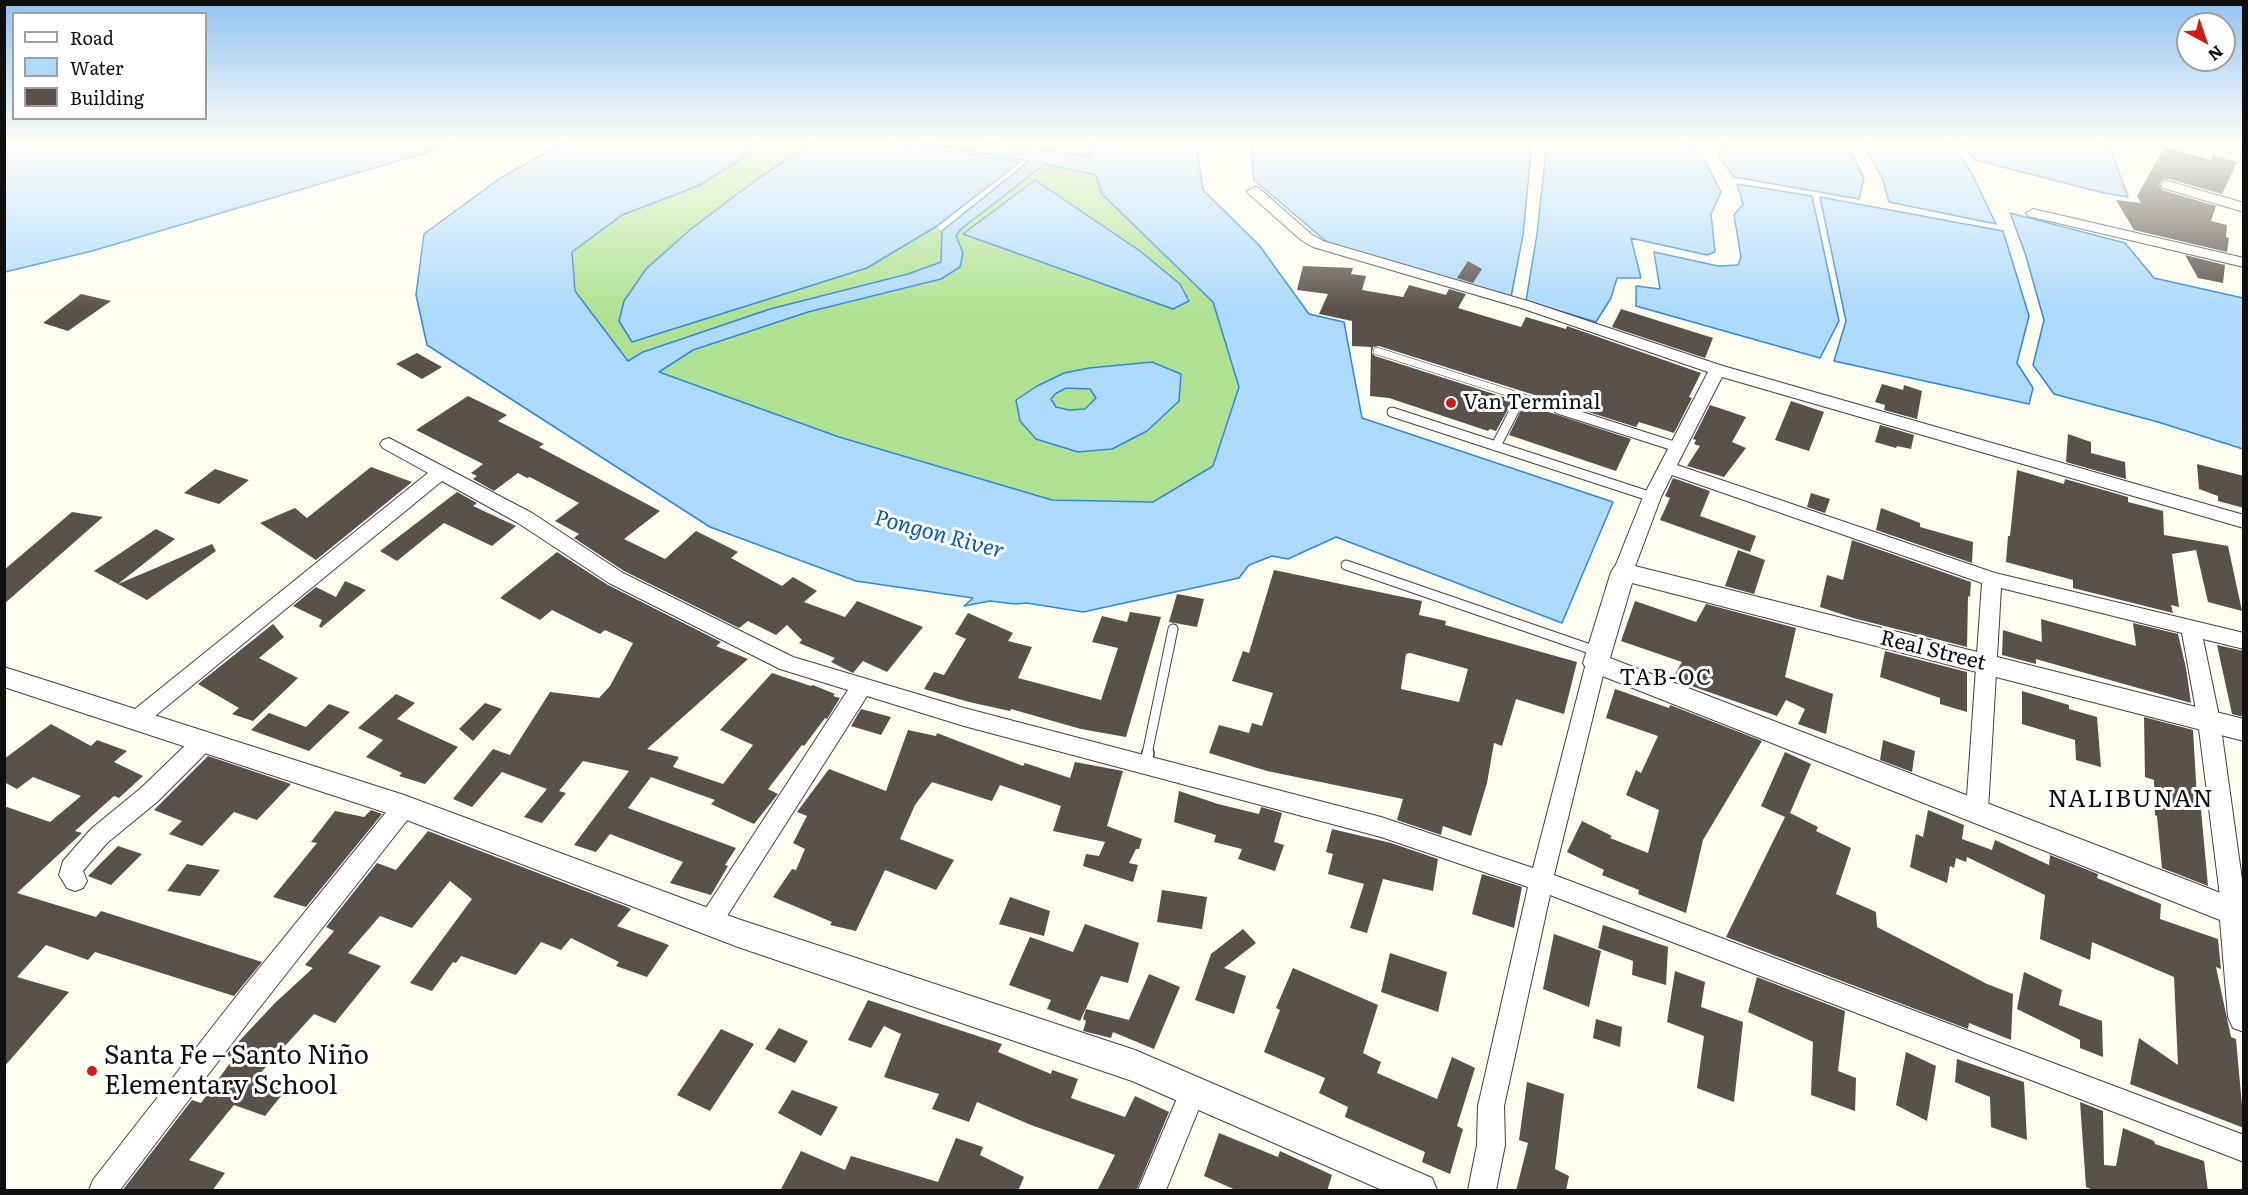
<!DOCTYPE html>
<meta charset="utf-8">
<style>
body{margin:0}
#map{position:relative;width:2248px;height:1195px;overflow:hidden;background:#fffdf0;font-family:Literata,serif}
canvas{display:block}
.frame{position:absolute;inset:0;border:6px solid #0f0f0f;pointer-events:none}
.legend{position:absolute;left:12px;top:12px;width:195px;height:108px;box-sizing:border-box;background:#fff;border:2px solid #9f9f9f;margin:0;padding:8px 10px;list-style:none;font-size:18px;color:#0f0f0f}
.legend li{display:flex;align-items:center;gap:12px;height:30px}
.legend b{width:30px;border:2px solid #9f9f9f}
.north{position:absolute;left:2176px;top:12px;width:60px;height:60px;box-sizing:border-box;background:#fff;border:2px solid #9f9f9f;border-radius:50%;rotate:140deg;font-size:16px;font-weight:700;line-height:24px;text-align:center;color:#0f0f0f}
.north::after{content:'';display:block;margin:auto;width:21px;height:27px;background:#cf1b16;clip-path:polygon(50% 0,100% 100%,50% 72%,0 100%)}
</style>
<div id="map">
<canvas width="2248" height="1195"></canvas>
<div class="frame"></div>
<ul class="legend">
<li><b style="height:8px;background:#fff"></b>Road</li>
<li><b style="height:16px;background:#aedafd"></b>Water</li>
<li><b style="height:16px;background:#59514a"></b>Building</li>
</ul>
<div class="north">N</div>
</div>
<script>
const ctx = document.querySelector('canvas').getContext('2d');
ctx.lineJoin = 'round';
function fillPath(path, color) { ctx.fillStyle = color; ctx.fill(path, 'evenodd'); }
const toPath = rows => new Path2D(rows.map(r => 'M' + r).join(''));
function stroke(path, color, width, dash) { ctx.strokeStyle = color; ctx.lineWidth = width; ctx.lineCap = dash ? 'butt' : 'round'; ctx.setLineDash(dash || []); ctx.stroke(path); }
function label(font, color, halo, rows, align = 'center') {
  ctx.font = font + ' Literata,serif'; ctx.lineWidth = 6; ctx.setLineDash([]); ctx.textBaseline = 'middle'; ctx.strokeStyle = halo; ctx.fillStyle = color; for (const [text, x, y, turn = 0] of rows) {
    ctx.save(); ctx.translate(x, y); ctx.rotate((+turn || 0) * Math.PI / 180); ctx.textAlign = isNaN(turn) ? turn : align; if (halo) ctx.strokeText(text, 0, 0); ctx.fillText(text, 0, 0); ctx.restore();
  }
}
const forest = toPath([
 [776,142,814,142,760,177,691,229,867,268,937,226,942,231,941,262,908,274,688,336,643,352,628,361,575,291,572,252,622,215,698,186,746,156],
 [1022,142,1090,142,1088,146,1091,157,1021,147],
 [1045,164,1096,175,1102,194,1213,302,1239,386,1213,466,1152,502,1052,500,839,437,659,372,693,350,808,312,941,279,959,241,956,236,961,229]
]);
const water = toPath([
 [5,142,462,142,92,251,5,272,5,142],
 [564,142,759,142,746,156,698,186,622,215,572,252,575,291,628,361,643,352,770,309,908,274,941,262,942,231,1029,161,913,142,987,142,1091,157,1088,146,1090,142,1196,142,1203,190,1259,245,1309,314,1344,322,1362,418,1613,502,1562,623,1336,537,1288,559,1272,556,1249,565,1239,578,1083,612,1027,603,1015,604,990,601,964,606,973,598,856,581,710,527,427,345,416,295,424,234,499,179,564,142],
 [1045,164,1096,175,1102,194,1213,302,1239,387,1213,466,1153,502,1052,500,839,437,659,372,693,350,808,312,941,279,960,267,963,253,956,236,961,229,1045,164],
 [814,142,886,142,1020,162,937,226,867,268,632,342,619,321,624,301,646,269,691,229,760,177,814,142],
 [1252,142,1532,142,1523,235,1511,297,1328,243,1254,180,1251,151,1252,142],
 [1547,142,1683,142,1699,149,1721,192,1711,214,1715,252,1707,255,1631,238,1641,278,1617,278,1611,298,1596,322,1526,301,1537,234,1547,142],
 [1721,142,1846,142,1864,178,1859,199,1734,177,1719,157,1721,142],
 [1863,142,1950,142,1970,170,1996,224,1889,202,1883,180,1863,142],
 [1962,142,2101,142,2109,145,2128,197,2104,193,1975,160,1962,142],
 [1035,180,1140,251,1180,284,1189,301,1173,309,963,234,1035,180],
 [1737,184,1812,196,1839,321,1820,358,1636,306,1636,286,1660,289,1654,252,1718,266,1738,265,1741,257,1734,215,1743,204,1737,184],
 [1820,197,2003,231,2029,316,2017,363,2033,388,2029,404,1834,361,1846,321,1820,197],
 [2010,213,2125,243,2154,278,2243,298,2243,449,2158,422,2054,394,2033,365,2044,320,2025,253,2010,213],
 [1152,362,1181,374,1179,401,1147,431,1112,449,1078,452,1036,439,1020,421,1016,400,1037,386,1064,373,1089,368,1152,362],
 [1066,388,1090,389,1096,398,1085,409,1069,410,1056,407,1051,399,1055,394,1066,388]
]);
const building = toPath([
 [2165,147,2211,160,2213,155,2237,162,2222,194,2169,179,2163,180,2159,184,2162,190,2216,206,2211,221,2227,225,2226,237,2229,238,2227,252,2134,230,2116,200,2141,203,2137,196],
 [2185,255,2225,265,2223,283,2198,278],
 [1468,261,1482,269,1473,283,1457,278],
 [1303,266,1353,268,1351,274,1366,276,1362,290,1403,297,1409,285,1446,295,1449,289,1466,294,1458,308,1521,327,1526,317,1566,329,1567,326,1701,373,1689,397,1692,398,1674,433,1639,422,1636,427,1379,346,1373,347,1372,353,1375,356,1513,400,1496,431,1490,429,1488,431,1389,398,1370,396,1371,347,1352,346,1352,321,1319,314,1328,294,1297,290],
 [81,294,111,301,68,331,43,323],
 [1621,309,1713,338,1705,358,1612,327],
 [417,353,442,367,422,379,396,364],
 [1882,384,1903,390,1904,385,1922,391,1917,419,1884,410,1885,405,1875,402],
 [468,396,507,415,498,421,544,444,539,447,660,511,624,539,665,559,696,531,738,552,731,558,782,586,793,577,817,591,804,602,845,617,857,601,923,627,887,672,863,661,853,673,831,662,835,658,799,643,802,640,787,625,776,635,748,621,739,628,624,571,574,538,579,534,555,521,579,503,530,477,527,478,518,473,494,491,473,479,477,476,471,473,483,464,416,430],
 [1791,401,1824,412,1809,451,1775,440],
 [1524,404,1631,439,1616,471,1509,435],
 [1710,405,1746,417,1732,442,1746,448,1724,477,1687,466,1700,446,1694,444,1696,440,1693,439],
 [1880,425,1914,435,1911,449,1897,446,1896,448,1875,442],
 [2068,434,2091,442,2091,453,2125,462,2126,479,2066,462],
 [2197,464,2244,476,2244,508,2218,501,2218,496,2199,489],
 [371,467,412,482,316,560,260,523,295,508,307,518],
 [215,469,249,480,219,504,184,493],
 [2017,470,2064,484,2065,479,2128,497,2128,502,2163,511,2164,535,2228,546,2242,611,2208,602,2196,550,2172,554,2179,607,2171,605,2173,613,2073,588,2073,580,2006,562,2008,536,2010,536],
 [1673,478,1710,491,1700,516,1756,536,1750,552,1660,520,1670,498,1665,496],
 [457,492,477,503,473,506,516,526,492,546,444,523,397,561,380,551],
 [1811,493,1830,499,1825,513,1807,507],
 [1881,508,1920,523,1920,527,1973,542,1972,563,1876,530],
 [72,512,103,517,4,604,4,570],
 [156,529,175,539,118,584,94,571],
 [1852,540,1971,582,1970,597,1968,596,1967,647,1853,618,1820,607,1827,575,1843,580],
 [212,544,216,551,147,600,118,584],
 [1738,550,1765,560,1754,594,1725,586],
 [557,552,608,585,721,642,716,646,748,659,647,749,679,757,673,767,723,784,753,745,720,730,772,673,811,686,813,685,835,694,833,696,840,698,827,719,825,718,804,746,802,745,768,789,778,794,754,824,711,804,715,800,651,777,628,808,736,848,725,865,728,866,711,895,670,883,683,862,610,834,596,852,574,845,629,771,583,761,559,791,566,793,542,823,524,817,547,789,502,772,472,807,453,799,493,749,510,755,550,692,599,698,610,686,633,643,605,630,600,634,552,610,540,620,500,598],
 [1274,570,1422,601,1419,615,1446,621,1445,625,1577,662,1564,714,1516,699,1502,746,1494,743,1487,783,1471,836,1443,826,1441,835,1397,820,1403,799,1267,771,1209,753,1219,725,1249,733,1252,723,1262,726,1273,693,1232,681,1243,651,1249,653],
 [1410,653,1468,669,1459,702,1401,689,1406,654],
 [345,581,366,590,321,628,319,626,322,620,293,606,316,587,336,597],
 [1177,594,1204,599,1197,627,1169,622],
 [1635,601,1696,622,1706,604,1796,628,1785,677,1833,694,1826,734,1798,724,1805,709,1786,700,1777,716,1680,682,1682,677,1675,674,1682,662,1621,641],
 [1130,612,1161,617,1126,737,1081,729,1011,709,1010,711,969,702,924,689,934,672,944,675,966,639,955,634,968,613,1013,633,1008,641,1032,647,1018,678,1101,700,1118,648,1092,642,1102,616,1127,622],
 [2041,619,2136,646,2133,623,2178,634,2186,668,2191,703,2036,659,2036,664,2002,655,2003,630,2042,642],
 [273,624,284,637,259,658,298,678,253,721,232,714,239,708,198,684],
 [2217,645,2244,651,2244,717,2232,714],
 [1885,651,1967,672,1967,712,1940,704,1940,698,1880,677],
 [1615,689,1669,708,1670,705,1762,741,1703,840,1686,913,1638,894,1639,890,1602,875,1604,870,1567,852,1582,821,1612,836,1610,838,1648,853,1659,810,1626,795,1636,770,1641,773,1658,736,1606,718],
 [2022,691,2069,705,2069,709,2097,717,2101,767,2076,760,2075,740,2022,724],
 [396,694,415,703,397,719,458,747,425,784,399,776,402,773,366,757,383,740,358,728],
 [485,703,502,709,473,741,459,729],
 [329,704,350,712,309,751,251,730,269,713,306,727],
 [861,709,891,717,881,735,851,726],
 [2144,717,2193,730,2197,798,2200,799,2208,886,2162,868,2157,816,2155,815,2154,780,2145,777],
 [51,724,91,746,97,740,127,751,114,762,143,776,119,798,114,796,75,831,82,833,17,893,96,917,101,911,262,962,234,996,95,952,88,960,46,945,17,977,69,992,4,1067,4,806,50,822,81,796,33,777,17,789,4,782,4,759],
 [908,730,936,736,937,733,1023,766,1025,763,1070,778,1075,762,1123,771,1107,826,1142,839,1139,849,1136,849,1129,863,1138,865,1133,882,1083,866,1086,854,1099,856,1105,842,1053,831,1061,806,1000,785,992,801,932,782,915,805,900,839,954,860,936,890,885,870,856,931,830,925,832,922,773,897,792,869,796,870,805,849,793,843,807,816,797,812,829,769,886,791],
 [1883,740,1915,751,1912,772,1880,760],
 [1785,752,1811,764,1790,813,1818,827,1816,831,1851,848,1836,894,1876,912,1877,927,1987,984,2013,994,2011,1040,1969,1023,1968,1029,1726,937,1785,817,1761,806],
 [208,756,291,784,257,820,234,812,202,846,169,834,182,821,154,810],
 [1179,791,1218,804,1259,814,1261,807,1282,813,1274,842,1284,845,1275,871,1238,859,1242,849,1214,842,1216,835,1174,822],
 [371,810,382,814,306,907,273,897,317,843,311,842,335,811,364,817],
 [1928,810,1964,825,1962,839,1992,850,1995,840,2049,865,2050,855,2098,874,2097,878,2161,904,2160,919,2218,939,2221,969,2216,967,2231,1037,2236,1039,2244,1128,2130,1084,2139,1038,2178,1065,2174,977,2092,942,2090,960,2040,939,2045,895,1967,857,1966,862,1956,858,1954,868,1950,866,1947,883,1910,867,1916,834,1923,837],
 [1332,829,1391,843,1438,859,1433,891,1383,879,1367,933,1350,928,1364,884,1328,874,1333,854,1326,852],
 [428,831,627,907,631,909,617,926,669,945,647,977,616,966,619,962,571,938,561,950,541,942,516,975,461,956,456,963,453,962,432,991,410,983,472,899,450,881,412,928,380,916,348,953,381,966,335,1023,314,1014,254,1080,285,1091,265,1116,234,1105,189,1160,225,1173,212,1191,122,1191,192,1100,201,1103,233,1059,226,1055,275,1003,313,968,305,965,334,931,326,927,377,863,396,870],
 [118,846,142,854,111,885,88,876],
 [187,864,220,870,200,896,167,891],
 [1482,874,1522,887,1514,928,1472,914],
 [1162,890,1207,897,1202,929,1157,922],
 [1010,897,1050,911,1044,936,999,924],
 [1085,924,1139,943,1128,983,1101,976,1080,1021,1047,1009,1051,1000,1009,985,1030,937,1073,952],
 [1603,925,1668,947,1666,985,1632,975,1633,961,1598,948],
 [1243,929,1256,943,1224,968,1246,976,1234,1014,1195,1000,1211,954],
 [1554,934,1601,951,1589,1007,1543,989],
 [1390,953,1447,972,1438,1012,1381,992],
 [1293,968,1378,1005,1363,1053,1381,1062,1377,1073,1437,1099,1452,1057,1475,1068,1457,1126,1463,1129,1450,1174,1422,1162,1425,1152,1345,1117,1348,1107,1319,1093,1325,1078,1264,1052,1280,1010,1276,1008],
 [1675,971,1705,982,1701,1007,1743,1022,1734,1102,1697,1088,1704,1036,1667,1022],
 [2024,972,2062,990,2059,1005,2102,1021,2103,1057,2080,1048,2080,1040,2017,1009],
 [1149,974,1180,987,1154,1049,1113,1032,1111,1038,1083,1031,1086,1021,1083,1019,1086,1009,1129,1020],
 [1757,977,1845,1011,1838,1071,1856,1078,1855,1111,1811,1095,1813,1042,1748,1012],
 [868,1000,1002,1044,998,1052,1051,1074,1052,1070,1078,1079,1071,1098,1125,1117,1135,1096,1169,1112,1136,1191,1097,1191,1115,1155,1031,1125,977,1102,969,1122,932,1109,939,1094,884,1077,901,1034,884,1026,871,1048,848,1040],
 [1596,1019,1622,1027,1620,1047,1593,1038],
 [779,1028,808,1041,795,1063,765,1049],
 [721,1029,754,1044,710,1111,677,1095],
 [1906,1052,1936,1066,1927,1121,1896,1105],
 [1957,1059,2024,1082,2027,1140,1991,1127,1990,1097,1955,1082],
 [1527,1082,1564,1094,1555,1169,1569,1176,1566,1191,1516,1191,1528,1143,1519,1140],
 [792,1090,838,1107,821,1136,778,1113],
 [2080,1102,2103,1111,2104,1165,2116,1166,2123,1128,2154,1141,2155,1144,2204,1161,2208,1191,2095,1191,2086,1187],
 [1219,1133,1278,1157,1280,1151,1332,1175,1327,1191,1238,1191,1204,1176],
 [956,1138,983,1147,980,1155,1024,1177,1018,1191,780,1191,801,1151,845,1170,851,1156,938,1182]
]);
const serviceFar2 = toPath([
 [1377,351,1563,410],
 [1514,410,1521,397]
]);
const serviceFar1 = toPath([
 [1558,409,1677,447],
 [1392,412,1652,497],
 [1496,446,1515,409],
 [1346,565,1599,652],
 [1147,754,1173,629]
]);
const service = toPath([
 [1145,766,1148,753]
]);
const minor = toPath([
 [2221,142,2235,142,2244,148,2244,157,2229,152,2221,142],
 [2168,181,2244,203,2244,212,2163,188,2161,185,2163,182,2168,181],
 [1254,187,1259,188,1311,234,1323,241,1531,302,1723,366,2244,515,2244,528,1722,377,1677,465,1995,573,2244,633,2244,649,2203,639,2220,721,2244,894,2242,920,2234,923,2226,920,2222,912,2198,721,2182,633,2001,588,1988,810,1985,817,1977,820,1969,817,1966,810,1982,583,1672,475,1661,497,1633,572,1630,577,1623,579,1616,577,1613,572,1643,497,1708,372,1521,308,1313,247,1301,240,1249,194,1247,191,1254,187],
 [2033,209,2244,258,2244,267,2028,216,2026,213,2033,209],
 [389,438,532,513,623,573,793,657,964,708,1381,817,1533,868,1586,663,1589,657,1596,655,1603,657,1606,663,1554,875,2244,1135,2244,1162,1550,895,1504,1106,1505,1145,1496,1190,1468,1190,1477,1145,1478,1106,1528,887,1381,837,964,726,867,696,718,930,710,933,702,930,698,922,702,914,848,690,780,669,609,583,518,523,442,481,144,725,137,728,130,725,126,719,130,713,428,473,383,448,380,444,383,440,389,438],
 [204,732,212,735,215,741,212,747,157,802,107,843,83,871,87,881,83,888,75,891,67,888,59,875,63,861,91,829,141,788,196,735,204,732],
 [404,797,412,800,415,807,412,814,253,1016,120,1190,89,1190,93,1180,235,998,396,800,404,797],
 [1193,1078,1202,1082,1206,1091,1166,1190,1138,1190,1184,1082,1193,1078]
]);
const tertiary = toPath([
 [1623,563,2244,719,2244,741,1632,583,1610,658,2244,902,2244,1032,2233,1028,2228,1017,2220,920,1587,670,1583,663,1611,572,1615,566,1623,563],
 [4,667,404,795,738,919,1135,1050,1432,1178,1437,1190,1382,1190,1132,1081,738,947,399,817,4,687,4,667]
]);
const markers = [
 [1451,403,6,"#cf1b16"],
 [92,1071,6,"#cf1b16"]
];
const poiNames = [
 ["Van Terminal",1463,403]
];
const streetNames = [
 ["Real Street",1933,651,14]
];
const waterNames = [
 ["Pongon River",939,535,15]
];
const neighbourhoodNames = [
 ["TAB-OC",1666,679]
];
const quarterNames = [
 ["NALIBUNAN",2131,800]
];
const nearPoinames = [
 ["Santa Fe – Santo Niño",104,1056],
 ["Elementary School",104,1086]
];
fillPath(forest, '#b0e192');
fillPath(water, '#aedafd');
stroke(water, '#2d89dc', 1.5);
fillPath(building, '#59514a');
stroke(serviceFar2, '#424242', 8);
stroke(serviceFar1, '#424242', 11);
stroke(service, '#424242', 14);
stroke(minor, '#424242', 2);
stroke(tertiary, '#424242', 2);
stroke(serviceFar2, '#fff', 7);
stroke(serviceFar1, '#fff', 9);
stroke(service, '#fff', 11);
fillPath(minor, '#fff');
fillPath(tertiary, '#fff');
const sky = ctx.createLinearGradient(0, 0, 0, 310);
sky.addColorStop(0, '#91c3f0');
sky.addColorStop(0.46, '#fffef8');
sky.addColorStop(1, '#fffef800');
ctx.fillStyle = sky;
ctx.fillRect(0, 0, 2248, 310);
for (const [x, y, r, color] of markers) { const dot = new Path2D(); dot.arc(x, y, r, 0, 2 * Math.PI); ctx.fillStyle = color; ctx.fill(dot); stroke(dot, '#fff', 2); }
label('21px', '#0f0f0f', '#fff', poiNames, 'left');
label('21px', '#0f0f0f', '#fff', streetNames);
label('italic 22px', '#095aaf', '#fff', waterNames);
ctx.letterSpacing = '1.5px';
label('22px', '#0f0f0f', '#fff', neighbourhoodNames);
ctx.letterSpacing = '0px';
ctx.letterSpacing = '1.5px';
label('24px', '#0f0f0f', '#fff', quarterNames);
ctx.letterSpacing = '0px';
label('26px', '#0f0f0f', '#fff', nearPoinames, 'left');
</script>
